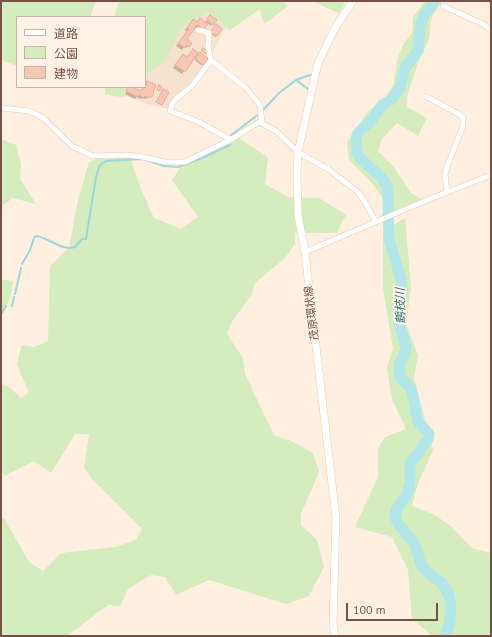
<!DOCTYPE html>
<meta charset="utf-8">
<style>
body{margin:0}
#map{position:relative;width:492px;height:637px;overflow:hidden;background:#feefe0;font-family:"PT Sans","Noto Sans JP",sans-serif}
canvas{display:block}
.frame{position:absolute;inset:0;border:2px solid #765246;pointer-events:none}
.legend{position:absolute;left:16px;top:16px;width:130px;height:72px;box-sizing:border-box;background:#fff3e8;border:1px solid #c8b3a7;margin:0;padding:5px 7px;list-style:none;font-size:12px;color:#765246}
.legend li{display:flex;align-items:center;gap:8px;height:20px}
.legend b{width:20px;border:1px solid #c8b3a7}
.scale{position:absolute;left:346px;top:603px;width:92px;height:18px;box-sizing:border-box;border:2px solid #765246;border-top:0;padding-left:5px;font-size:12px;line-height:14px;white-space:nowrap;color:#765246;-webkit-text-stroke:3px #fff3e8;paint-order:stroke}
</style>
<div id="map">
<canvas width="492" height="637"></canvas>
<div class="frame"></div>
<ul class="legend">
<li><b style="height:5px;background:#fff"></b>道路</li>
<li><b style="height:11px;background:#d5ecbe"></b>公園</li>
<li><b style="height:11px;background:#f5c8b6"></b>建物</li>
</ul>
<div class="scale">100 m</div>
</div>
<script>
const ctx = document.querySelector('canvas').getContext('2d');
ctx.lineJoin = 'round';
function fillPath(path, color) { ctx.fillStyle = color; ctx.fill(path, 'evenodd'); }
const toPath = rows => new Path2D(rows.map(r => 'M' + r).join(''));
function stroke(path, color, width, dash) { ctx.strokeStyle = color; ctx.lineWidth = width; ctx.lineCap = dash ? 'butt' : 'round'; ctx.setLineDash(dash || []); ctx.stroke(path); }
function label(font, color, halo, rows, align = 'center') {
  ctx.font = font + ' "PT Sans","Noto Sans JP",sans-serif'; ctx.lineWidth = 4; ctx.setLineDash([]); ctx.textBaseline = 'middle'; ctx.strokeStyle = halo; ctx.fillStyle = color; for (const [text, x, y, turn = 0] of rows) {
    ctx.save(); ctx.translate(x, y); ctx.rotate((+turn || 0) * Math.PI / 180); ctx.textAlign = isNaN(turn) ? turn : align; if (halo) ctx.strokeText(text, 0, 0); ctx.fillText(text, 0, 0); ctx.restore();
  }
}
const residential = toPath([
 [209,12,226,28,216,45,212,56,194,83,168,109,148,104,126,96,123,97,126,87,145,87,145,76,166,60,182,28]
]);
const green = toPath([
 [1,1,96,1,90,17,17,17,17,66,1,60],
 [119,1,264,1,266,3,269,1,283,1,288,6,264,24,260,9,230,30,226,28,209,12,182,28,166,60,145,76,145,17,114,17],
 [307,1,343,1,345,4,339,13,314,2],
 [425,1,442,1,442,3,432,16,429,39,417,66,407,96,407,107,427,118,418,136,397,123,382,139,378,151,392,165,412,194,423,200,378,219,386,209,386,203,372,183,349,160,347,142,368,111,380,103,393,86,398,57,404,43,412,33,413,17],
 [105,87,126,87,123,97,113,96,105,94],
 [239,138,268,158,265,184,288,197,319,198,346,215,337,233,295,233,295,244,285,258,255,283,252,294,233,320,227,334,243,358,245,374,262,410,275,436,289,440,313,453,319,472,301,514,301,525,317,540,324,567,309,596,286,604,209,580,176,595,165,577,151,575,128,589,120,606,108,605,68,635,65,636,1,636,1,517,5,520,29,562,43,571,61,553,115,547,136,540,142,529,92,479,84,468,89,434,75,434,51,473,34,461,5,476,1,471,1,384,9,387,21,398,29,392,17,365,20,351,22,345,34,347,48,341,50,266,69,248,77,204,89,162,96,159,130,157,140,187,154,218,181,229,198,217,172,180,180,168,180,165,224,147],
 [1,139,16,145,21,164,20,179,36,204,13,198,3,205,1,222],
 [405,218,411,288,406,323,418,355,414,378,433,450,418,483,412,506,435,515,452,527,472,548,491,553,491,636,430,636,428,632,412,619,408,570,392,537,355,527,378,477,378,448,385,437,406,429,392,399,387,368,393,348,383,288,383,231],
 [1,279,13,282,10,298,1,316]
]);
const shadow = toPath([
 [210,16,215,20,211,26,207,23,200,31,194,27,185,39,188,46,186,48,184,47,182,50,176,46,187,32,185,30,191,22,196,23,200,19,205,23],
 [221,30,215,37,210,33],
 [197,53,182,74,173,68,181,57,187,58],
 [199,55,203,64,201,65,195,60],
 [147,82,151,92,151,96,149,98,147,98,146,99,142,98,141,99,136,97,135,99,125,94,129,87,141,92,143,87,145,87,145,84]
]);
const stream = toPath([
 [296,80,308,89],
 [264,109,279,93,296,80,310,75],
 [230,136,259,114],
 [43,238,63,247,70,248,75,247,82,239,86,239,96,177,100,165,106,161,143,159,164,166,178,167,202,158,230,145],
 [22,264,30,250,34,238,36,236,41,237],
 [15,294,21,268],
 [12,306,14,297],
 [1,314,6,306]
]);
const river = toPath([
 [434,1,424,15,420,26,418,50,405,68,400,88,391,100,382,105,371,121,360,131,357,135,356,143,357,152,360,158,382,178,387,186,388,198,388,206,389,239,401,279,402,291,399,304,398,320,406,346,405,353,399,365,399,371,401,379,410,387,412,392,418,422,429,434,428,439,410,464,410,483,407,494,396,510,395,517,399,525,414,543,421,564,426,571,443,584,449,595,451,606,450,621,446,636]
]);
const building = toPath([
 [210,15,217,20,213,25,206,20,210,15],
 [200,18,208,24,203,30,197,25,187,39,192,43,189,47,187,45,185,48,178,43,189,29,187,28,193,19,197,22,200,18],
 [216,24,222,29,217,36,210,32,216,24],
 [203,48,207,51,206,54,201,50,203,48],
 [193,49,198,53,185,72,175,65,183,54,187,57,193,49],
 [200,52,208,59,203,65,195,58,200,52],
 [147,81,156,85,153,92,154,93,152,97,150,96,149,98,145,96,144,98,139,95,138,97,126,91,128,87,132,87,141,91,144,87,145,87,147,81],
 [159,85,162,87,159,91,157,89,159,85],
 [163,89,169,92,162,105,156,102,163,89]
]);
const street = toPath([
 [443,6,483,24,491,30],
 [198,30,209,33,208,47,211,60,192,86,177,98,172,104,170,111,199,122,228,138,232,139],
 [211,60,246,88,260,105,262,123],
 [425,96,459,114,463,118,463,126,448,164,445,174,447,192],
 [1,108,30,111,43,118,72,146,93,156,128,155,143,157,164,162,185,162,232,139,259,122,276,131,298,152,328,169,358,192,365,202,376,222],
 [305,252,432,198,491,175]
]);
const secondary = toPath([
 [335,636,333,625,336,518,305,252,298,215,297,175,298,152,318,63,335,28,353,1]
]);
const streetNames = [
 ["茂原環状線",312,313,-97]
];
const waterNames = [
 ["鶴枝川",401,306,-91]
];
fillPath(residential, '#f6e0ce');
fillPath(green, '#d5ecbe');
fillPath(shadow, '#0003');
stroke(stream, '#99d8db', 2);
stroke(river, '#b3e6e8', 11);
fillPath(building, '#f5c8b6');
stroke(building, '#e9ac95', 1);
stroke(street, '#e4ccbe', 6);
stroke(secondary, '#eaccbb', 8);
stroke(street, '#fff', 5);
stroke(secondary, '#fff', 7);
label('11px', '#765246', '#fff3e8', streetNames);
label('italic 12px', '#39797d', '#fff3e8', waterNames);
</script>
